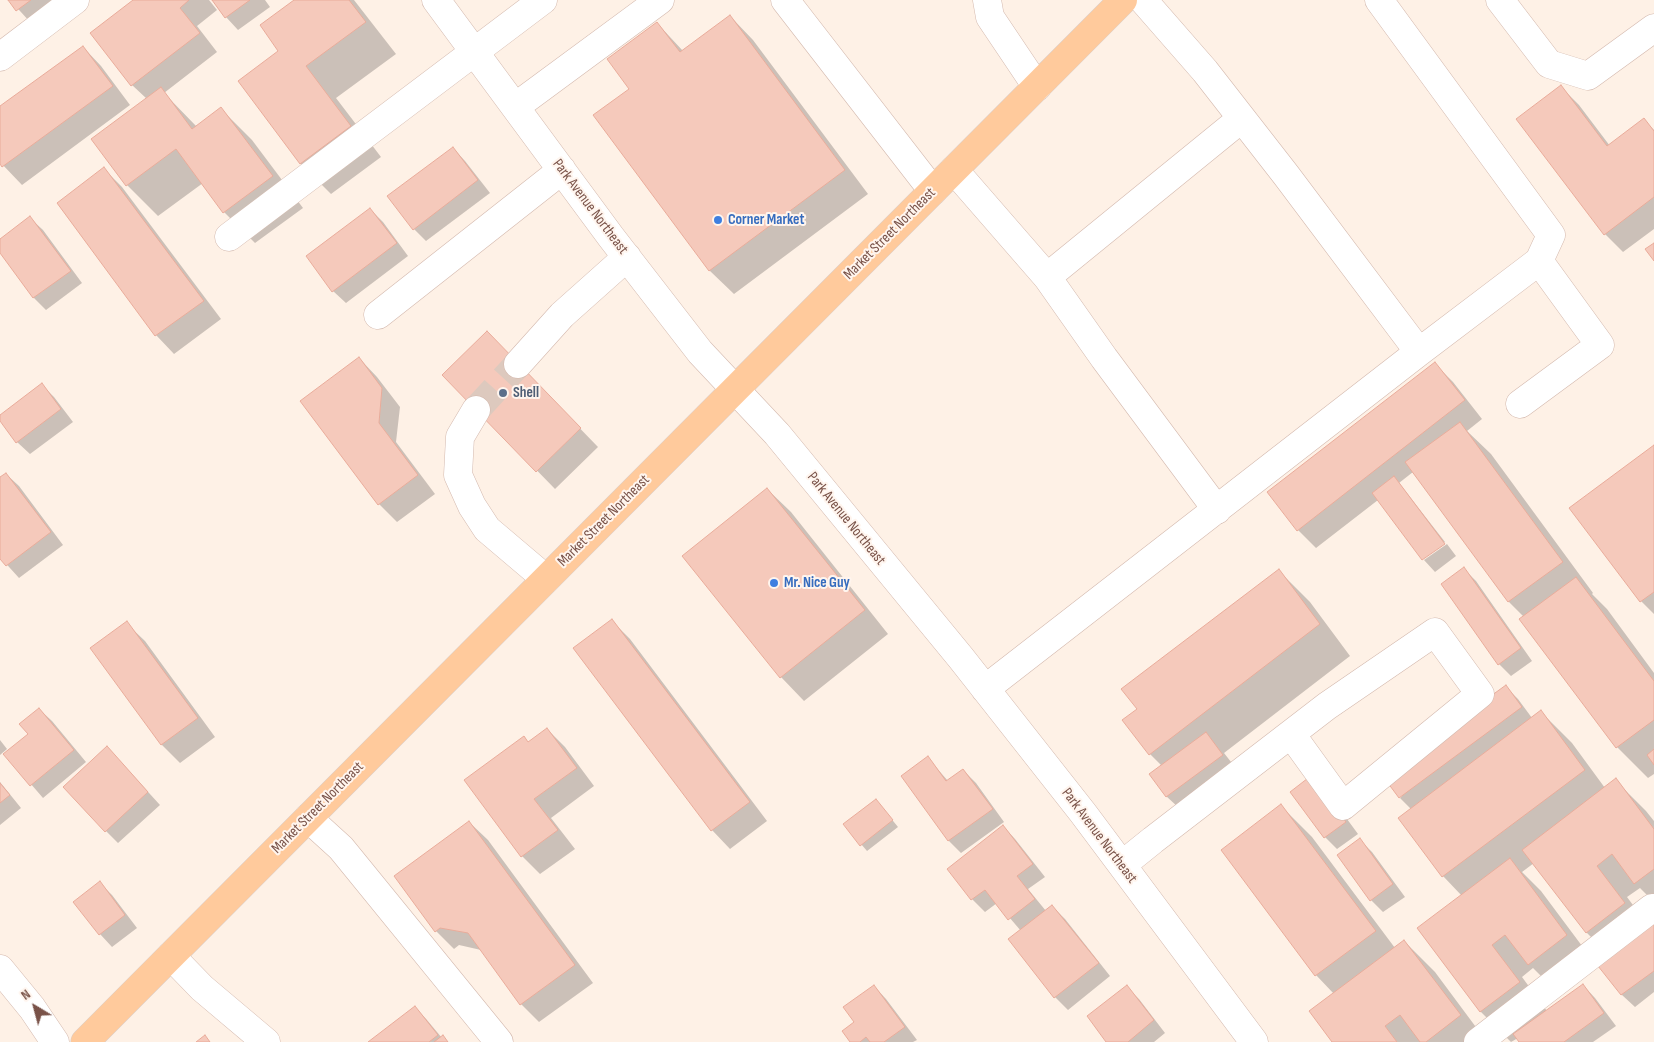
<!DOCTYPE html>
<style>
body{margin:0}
#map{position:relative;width:1654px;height:1042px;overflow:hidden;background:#fef1e6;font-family:"Sofia Sans Condensed",sans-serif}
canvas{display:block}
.north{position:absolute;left:10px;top:982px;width:50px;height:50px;-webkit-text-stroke:4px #fff5ee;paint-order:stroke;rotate:323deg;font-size:14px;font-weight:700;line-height:20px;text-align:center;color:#795248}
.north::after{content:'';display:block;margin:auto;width:18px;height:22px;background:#795248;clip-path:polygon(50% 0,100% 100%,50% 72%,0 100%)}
</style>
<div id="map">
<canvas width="1654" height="1042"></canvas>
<div class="north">N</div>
</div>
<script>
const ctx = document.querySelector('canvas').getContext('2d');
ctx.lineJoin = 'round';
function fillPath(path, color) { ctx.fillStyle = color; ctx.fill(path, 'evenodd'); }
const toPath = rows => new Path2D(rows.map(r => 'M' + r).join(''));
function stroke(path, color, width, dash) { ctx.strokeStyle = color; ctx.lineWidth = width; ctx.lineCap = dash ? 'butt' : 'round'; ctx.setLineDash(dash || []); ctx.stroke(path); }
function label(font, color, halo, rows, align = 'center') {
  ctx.font = font + ' "Sofia Sans Condensed",sans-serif'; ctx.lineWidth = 4; ctx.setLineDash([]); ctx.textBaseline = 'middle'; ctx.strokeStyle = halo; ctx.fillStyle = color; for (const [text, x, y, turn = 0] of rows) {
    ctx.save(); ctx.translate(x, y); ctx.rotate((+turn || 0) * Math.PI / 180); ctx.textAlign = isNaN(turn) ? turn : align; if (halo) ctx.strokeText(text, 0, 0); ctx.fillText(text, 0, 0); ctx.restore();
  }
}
const shadow = toPath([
 [10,0,60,0,30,22],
 [135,0,209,0,217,10,197,26,217,52,164,93,197,127,221,109,252,140,303,208,255,243,224,212,203,183,158,216,127,185,147,99,132,85,92,33],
 [213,0,265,0,270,7,238,30,226,17],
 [296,0,354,0,396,54,336,98,381,157,331,194,300,163,280,51],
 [730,16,753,40,868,194,734,294,710,271,595,116,630,89,657,23,683,51],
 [83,47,101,66,130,105,22,185,0,162,0,108],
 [1561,87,1579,105,1610,146,1644,120,1654,130,1654,229,1623,252,1605,234],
 [453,148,465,161,490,193,426,241,414,229],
 [104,169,122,187,221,319,174,354,156,335,58,204],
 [370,209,383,222,408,256,346,303,333,291],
 [30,218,43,230,82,283,46,310,34,298,0,251,0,240],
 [505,351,598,447,555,489,444,375],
 [359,358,377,377,400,407,396,442,435,494,397,522,379,504],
 [1435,364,1453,382,1482,419,1467,431,1491,454,1593,593,1592,594,1607,609,1654,673,1654,774,1648,778,1617,747,1521,619,1524,617,1509,602,1413,472,1399,483,1445,542,1423,558,1378,500,1316,548,1298,530],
 [42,385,54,397,73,422,30,454,17,442,0,419,0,417],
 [1654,446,1654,614,1641,601,1571,508],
 [6,474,19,486,63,545,19,578,0,557,0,479],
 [767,489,791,512,888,634,804,701,781,677,684,556],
 [1447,544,1456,556,1435,572,1424,560],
 [1464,569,1476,581,1532,661,1511,676,1499,664],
 [1279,571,1310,602,1350,656,1224,753,1235,767,1179,808,1166,796,1162,766,1150,754,1139,709],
 [612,621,630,639,767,821,730,849,712,830],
 [126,623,145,641,215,737,180,763,162,745],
 [1506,687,1518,699,1532,718,1541,712,1572,743,1605,788,1615,780,1646,811,1654,821,1654,902,1640,888,1627,897,1650,928,1654,925,1654,992,1635,1007,1622,995,1600,966,1611,957,1587,933,1534,863,1522,872,1541,891,1597,966,1560,995,1533,968,1522,977,1547,1011,1583,985,1595,998,1616,1026,1593,1042,1521,1042,1518,1038,1511,1042,1481,1012,1418,929,1462,896,1443,876,1399,818,1411,809,1400,798],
 [39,709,52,721,86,762,43,798,5,754,29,734],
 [547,729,565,747,594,786,551,818,575,849,540,874,522,856,529,743],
 [0,740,7,749,0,755],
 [928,758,948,781,963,770,976,783,1004,822,961,853,949,841,902,776],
 [119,760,160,805,118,843,106,831],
 [0,782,21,808,0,825],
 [1325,789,1358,834,1337,849,1325,837],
 [881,806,898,827,867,851,844,824],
 [1281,806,1312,837,1395,948,1404,941,1435,972,1487,1042,1334,1042,1334,994,1316,975,1222,850],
 [469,822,488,840,593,983,539,1022,521,1004,481,950,459,945,454,949,436,931],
 [1003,826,1015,839,1045,877,1028,889,1046,911,1052,906,1065,919,1110,976,1068,1010,1055,997,1010,940,1021,931,997,903,985,912,972,899,948,869],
 [1360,840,1372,852,1405,897,1383,912,1371,900],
 [100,883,112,895,137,928,112,947,100,934,75,902],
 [874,986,886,999,917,1040,913,1042,852,1042,856,1022],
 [1126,987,1139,999,1165,1033,1154,1042,1108,1042],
 [415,1007,427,1020,442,1038,448,1042,370,1042]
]);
const building = toPath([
 [8,0,31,0,16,11,8,0],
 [133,0,189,0,180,8,200,33,131,86,90,33,133,0],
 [212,0,250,0,225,18,212,0],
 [294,0,349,0,366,22,306,66,351,126,300,164,238,81,278,51,260,25,294,0],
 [730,15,845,170,709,271,593,115,629,89,607,59,657,22,680,52,730,15],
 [83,46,113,86,2,167,0,164,0,106,83,46],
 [1561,85,1607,146,1644,118,1654,131,1654,197,1604,235,1516,119,1561,85],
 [161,87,192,129,221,107,273,176,223,213,176,149,126,186,91,139,161,87],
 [453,147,478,180,413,230,387,196,453,147],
 [104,167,204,301,155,336,57,203,104,167],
 [370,208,397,243,332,292,306,256,370,208],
 [30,216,71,271,33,298,0,253,0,239,30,216],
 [1654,243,1654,261,1645,249,1654,243],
 [487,331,581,428,536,472,442,375,487,331],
 [359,357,382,388,379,423,418,475,378,505,300,401,359,357],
 [1435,362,1465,400,1297,531,1267,492,1435,362],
 [42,383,61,409,16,443,0,421,0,415,42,383],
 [1460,422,1563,562,1508,602,1405,462,1460,422],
 [1654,445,1654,592,1640,602,1569,508,1654,445],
 [6,473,51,532,6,566,0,559,0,477,6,473],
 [1394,476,1445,544,1422,560,1372,493,1394,476],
 [767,488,865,610,780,678,682,556,767,488],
 [1464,567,1521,648,1498,665,1441,584,1464,567],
 [1279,569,1320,624,1149,755,1122,720,1137,709,1121,689,1279,569],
 [1576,577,1654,681,1654,720,1616,748,1519,619,1576,577],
 [612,619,750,802,711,831,573,648,612,619],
 [127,621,198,718,161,745,90,648,127,621],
 [1506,685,1522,707,1399,798,1382,775,1506,685],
 [39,708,74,750,30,786,3,754,28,734,19,724,39,708],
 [1541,710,1585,770,1442,877,1398,818,1541,710],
 [547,728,577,768,534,799,558,830,521,857,464,780,524,736,528,742,547,728],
 [1206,732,1223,755,1166,797,1149,774,1206,732],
 [107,746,148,792,105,832,63,787,107,746],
 [1654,749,1654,765,1647,755,1654,749],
 [928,756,946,781,963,769,993,809,948,841,901,776,928,756],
 [1312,775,1346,822,1324,838,1290,792,1312,775],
 [1616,778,1654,829,1654,869,1634,884,1612,854,1597,866,1625,903,1586,933,1522,850,1616,778],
 [0,783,10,795,0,803,0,783],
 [876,799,893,820,860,846,843,824,876,799],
 [1281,804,1376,931,1315,976,1221,850,1281,804],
 [469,821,575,965,520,1005,468,933,440,928,435,932,394,876,469,821],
 [1003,825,1033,864,1017,876,1035,899,1008,920,985,890,971,900,947,869,1003,825],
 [1360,838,1393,884,1370,901,1337,855,1360,838],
 [1510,858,1567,935,1528,965,1505,935,1492,945,1520,982,1480,1012,1417,928,1510,858],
 [100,881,125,915,99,935,73,902,100,881],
 [1052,905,1099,963,1054,998,1008,939,1052,905],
 [1654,923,1654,971,1621,995,1598,966,1654,923],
 [1404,940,1461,1015,1426,1042,1420,1042,1400,1015,1385,1026,1397,1042,1332,1042,1309,1011,1404,940],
 [1583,984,1604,1013,1564,1042,1519,1042,1513,1034,1583,984],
 [874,985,905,1027,884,1042,870,1042,866,1037,860,1042,850,1042,842,1031,854,1022,843,1007,874,985],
 [1127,985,1154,1020,1128,1042,1106,1042,1087,1016,1127,985],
 [415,1006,438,1035,429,1042,368,1042,415,1006],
 [205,1035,210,1042,196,1042,205,1035],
 [443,1035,448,1042,434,1042,443,1035]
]);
const minorTunnel = toPath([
 [476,410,518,364]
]);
const minor = toPath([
 [436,0,611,237,700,352,777,434,961,658,1083,813,1254,1042],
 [785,0,933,191],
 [987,0,990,17,1037,87],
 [1143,0,1205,71,1286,175,1419,352],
 [1500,0,1549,64,1588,76,1654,28],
 [0,57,75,0],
 [515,107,660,0],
 [954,170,1047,277,1104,358,1217,510],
 [229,237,543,0],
 [1047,277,1241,119],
 [378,315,562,170],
 [518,364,562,315,627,257],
 [1520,404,1600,345,1539,261],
 [476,410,460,437,458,475,472,506,487,529,546,579],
 [985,689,1419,352,1539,261,1551,235,1379,0],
 [308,818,341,848,499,1042],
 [1122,865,1153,840,1327,706,1435,632,1480,694,1343,806,1291,734],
 [171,956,202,988,266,1042],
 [0,969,32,1008,55,1042],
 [1478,1042,1652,908]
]);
const major = toPath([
 [85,1042,1123,0]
]);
const markers = [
 [718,220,5,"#3f7fe0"],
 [503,393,5,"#5c6f8a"],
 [774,583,5,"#3f7fe0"]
];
const streetNames = [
 ["Park Avenue Northeast",590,207,53],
 ["Market Street Northeast",890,234,-45],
 ["Park Avenue Northeast",846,519,51],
 ["Market Street Northeast",604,521,-45],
 ["Market Street Northeast",318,808,-45],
 ["Park Avenue Northeast",1099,836,53]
];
const shopNames = [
 ["Corner Market",728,220],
 ["Mr. Nice Guy",784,583]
];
const serviceNames = [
 ["Shell",513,393]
];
fillPath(shadow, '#0003');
fillPath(building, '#f5c9bb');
stroke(building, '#e9ab9a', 1);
stroke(minorTunnel, '#ddc9be', 28, [28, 14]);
stroke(minor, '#d3b8ad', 29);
stroke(major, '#d9cfcc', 29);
stroke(minor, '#fff', 28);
stroke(major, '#ffca9c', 28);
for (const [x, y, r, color] of markers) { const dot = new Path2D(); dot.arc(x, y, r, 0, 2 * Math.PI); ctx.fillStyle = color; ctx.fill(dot); stroke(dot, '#fff5ee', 2); }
label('15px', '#795248', '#fff5ee', streetNames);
label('bold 15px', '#366cbe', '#fff5ee', shopNames, 'left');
label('bold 15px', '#4e5e75', '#fff5ee', serviceNames, 'left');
</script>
